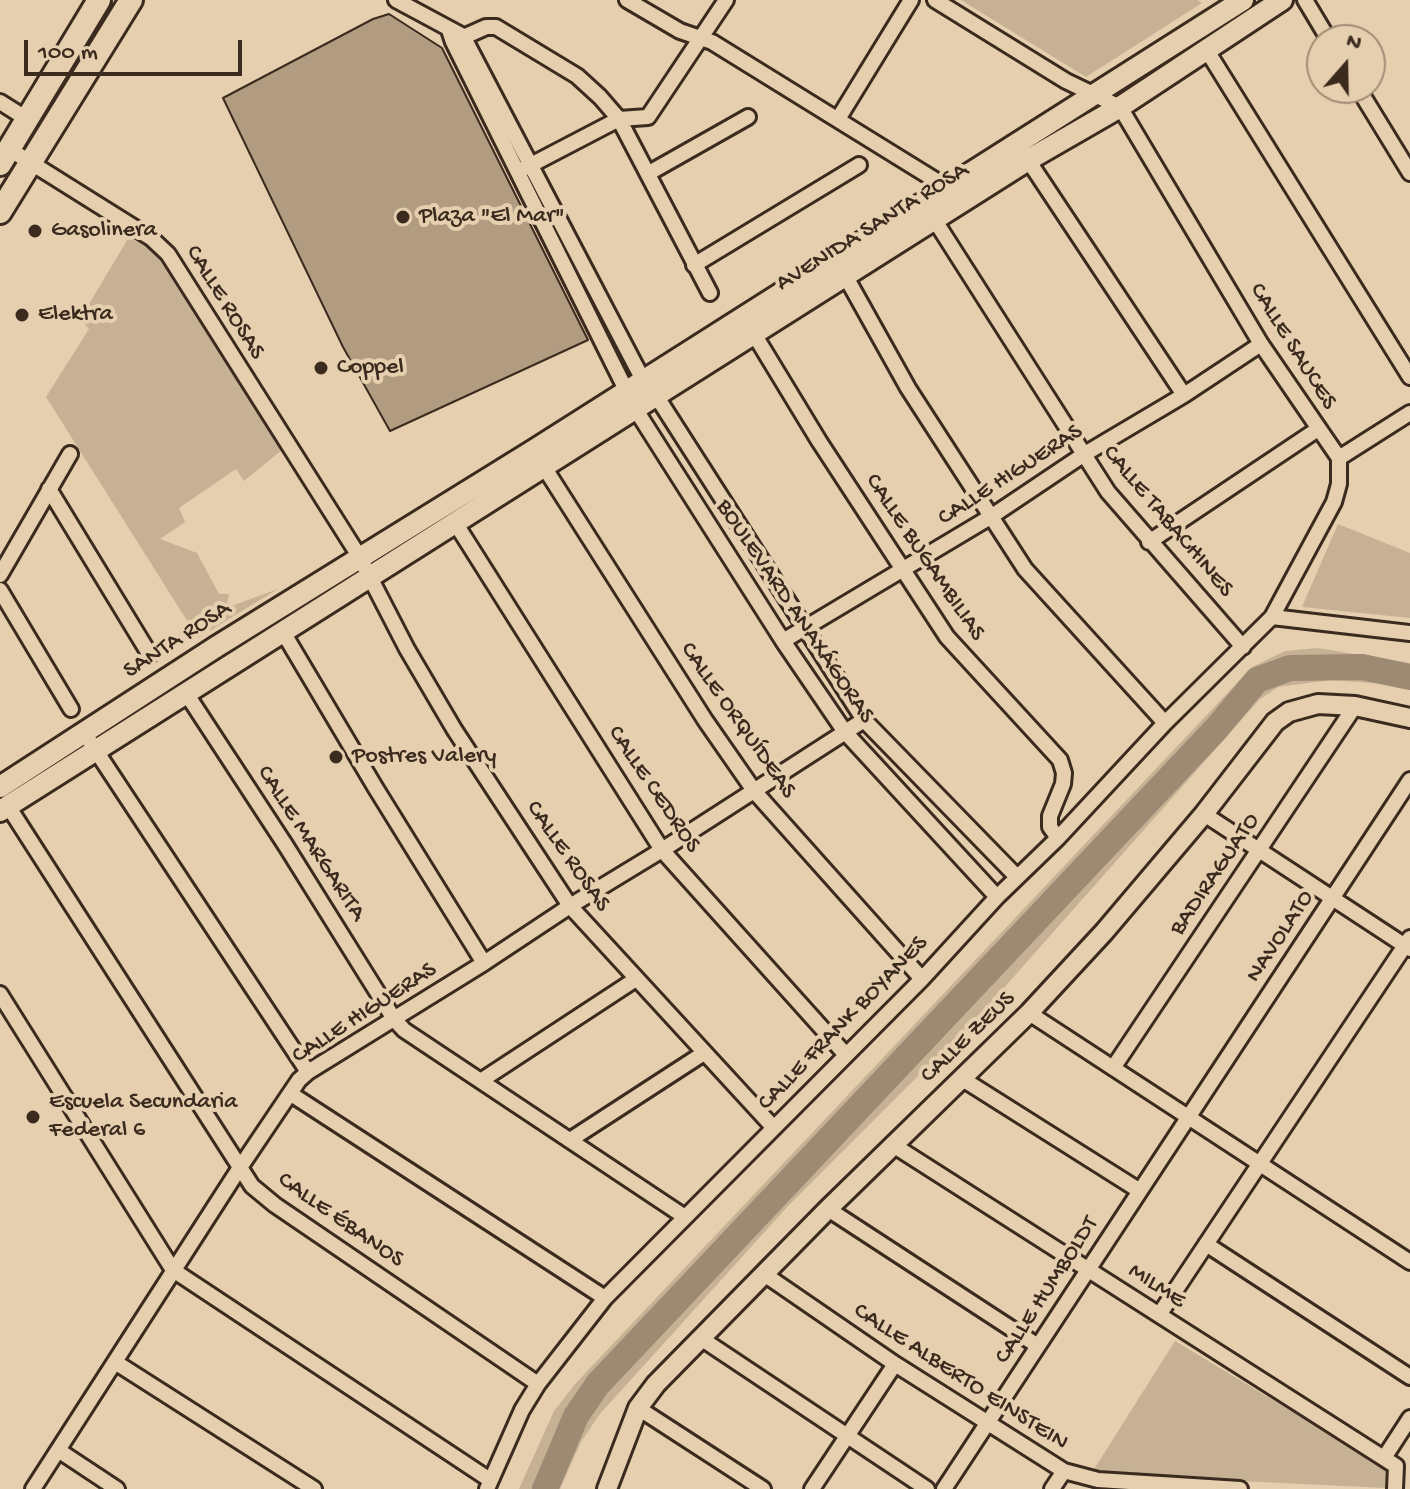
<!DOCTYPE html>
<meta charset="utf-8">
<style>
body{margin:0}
#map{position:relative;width:1410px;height:1489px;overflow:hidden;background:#e5cfaf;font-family:"Gochi Hand",sans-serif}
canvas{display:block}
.north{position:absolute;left:1306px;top:24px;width:80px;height:80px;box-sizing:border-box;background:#e5cfaf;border:2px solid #a18d75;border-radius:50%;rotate:20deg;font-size:22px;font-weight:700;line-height:32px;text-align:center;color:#3b2a1e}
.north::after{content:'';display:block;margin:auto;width:28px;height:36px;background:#3b2a1e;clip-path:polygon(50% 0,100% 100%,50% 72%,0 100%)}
.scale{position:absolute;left:24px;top:40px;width:218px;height:36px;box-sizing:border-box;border:4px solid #3b2a1e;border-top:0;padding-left:10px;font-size:24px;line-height:28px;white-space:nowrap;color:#3b2a1e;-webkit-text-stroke:6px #e5cfaf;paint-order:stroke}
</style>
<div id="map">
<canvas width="1410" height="1489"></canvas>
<div class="north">N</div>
<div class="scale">100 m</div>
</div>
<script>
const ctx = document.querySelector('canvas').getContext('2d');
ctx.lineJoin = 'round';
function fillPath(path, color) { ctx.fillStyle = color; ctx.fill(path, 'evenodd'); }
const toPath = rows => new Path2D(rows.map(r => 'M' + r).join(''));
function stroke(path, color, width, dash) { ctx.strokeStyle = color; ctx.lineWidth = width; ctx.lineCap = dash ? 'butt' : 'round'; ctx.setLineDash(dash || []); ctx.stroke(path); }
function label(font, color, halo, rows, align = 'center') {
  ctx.font = font + ' "Gochi Hand",sans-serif'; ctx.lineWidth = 8; ctx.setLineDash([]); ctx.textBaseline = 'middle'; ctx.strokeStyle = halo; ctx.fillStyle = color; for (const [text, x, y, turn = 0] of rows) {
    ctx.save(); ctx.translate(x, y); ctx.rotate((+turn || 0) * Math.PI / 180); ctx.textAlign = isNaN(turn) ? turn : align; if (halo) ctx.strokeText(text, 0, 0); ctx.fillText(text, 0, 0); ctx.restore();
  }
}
const green = toPath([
 [961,0,1197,0,1202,3,1086,77],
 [135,227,151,238,288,445,244,481,236,469,179,508,185,522,160,539,197,553,219,594,229,594,226,608,278,589,198,638,46,397,89,329,80,319],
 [1338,524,1410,553,1410,618,1302,607],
 [1318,648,1410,663,1410,686,1331,680,1278,687,1259,700,986,1008,789,1205,599,1415,581,1442,560,1489,519,1489,554,1411,576,1383,1252,667,1285,651],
 [1175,1341,1386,1468,1386,1488,1091,1474]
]);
const river = toPath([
 [545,1489,576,1416,598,1384,1216,729,1257,680,1290,668,1362,667,1410,677]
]);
const building = toPath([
 [389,14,442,48,588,340,390,431,343,347,223,98,373,19,389,14]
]);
const minor = toPath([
 [396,0,463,36,643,380,657,397,864,720,1017,877],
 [627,0,680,31,712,42,948,188],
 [1305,0,1329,40],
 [449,30,453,42,636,410,783,641,845,732,997,897],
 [457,40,486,27,496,27,577,76,600,97,619,119,710,293],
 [1206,49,1410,377],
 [1358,88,1410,173],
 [0,102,27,119],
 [838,119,911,0],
 [9,149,151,238,168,254,359,556,407,649,454,729,570,906,774,1128],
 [1028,160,1184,395],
 [525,168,619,119,648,117,726,0],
 [649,173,748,117],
 [934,219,1108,492,1243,647],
 [694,265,859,165],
 [846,277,908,388,1025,569,1165,723],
 [754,334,819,441,947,637,1060,760,1064,773,1063,784,1050,816,1050,827,1058,838],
 [1339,458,1410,413],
 [539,459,705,720,755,792,922,979],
 [49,489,150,655],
 [456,524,662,850,846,1055],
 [1149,542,1318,429],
 [0,575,70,454],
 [0,590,71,709],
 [1272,617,1410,633],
 [283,632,375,787,484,963],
 [783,641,992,516,1083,455,1184,395,1261,344],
 [186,693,286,846,394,1019,404,1030,685,1217],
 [85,734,308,1072],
 [8,806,252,1186,275,1205,538,1384],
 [1204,814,1410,949],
 [0,994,173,1270,490,1480],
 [1029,1013,1410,1262],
 [1113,1068,1355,706],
 [961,1078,1140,1191],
 [482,1080,636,979],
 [291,1094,605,1298],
 [570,1140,704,1053],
 [893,1145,1396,1466,1395,1489],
 [828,1209,1038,1346],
 [1206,1244,1410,1377],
 [764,1274,895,1364,1064,1471,1098,1480,1240,1489],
 [1159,1315,1410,938],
 [702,1339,927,1489],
 [115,1362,314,1489],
 [638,1408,763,1489],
 [58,1450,117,1489],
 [1384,1458,1410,1418],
 [33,1489,239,1169,299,1080,308,1072,484,963,570,906,662,850,864,720],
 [487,1489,522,1410,538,1384,605,1298,922,979,997,897,1058,838,1165,723,1272,617,1334,502,1339,484,1339,458,1261,344,1120,107,1066,81,935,0],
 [812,1489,895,1364],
 [944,1489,1410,780],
 [1052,1489,1064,1471]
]);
const tertiary = toPath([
 [607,1489,638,1408,656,1384,828,1209,1029,1013,1104,932,1204,814,1275,722,1289,712,1318,704,1355,706,1410,718]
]);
const secondary = toPath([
 [0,787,216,647,534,450,1243,0],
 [0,811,1028,160,1120,107,1282,0]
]);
const primary = toPath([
 [0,164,99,0],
 [0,212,131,0]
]);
const markers = [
 [403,217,8,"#3b2a1e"],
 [35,231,8,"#3b2a1e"],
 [22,315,8,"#3b2a1e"],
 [321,368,8,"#3b2a1e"],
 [336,757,8,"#3b2a1e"],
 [33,1117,8,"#3b2a1e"]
];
const poiNames = [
 ["Plaza \"El Mar\"",419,217],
 ["Gasolinera",51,231],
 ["Elektra",38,315],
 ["Coppel",337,368],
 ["Postres Valery",352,757],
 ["Escuela Secundaria",49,1103],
 ["Federal 6",49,1131]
];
const streetNames = [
 ["AVENIDA SANTA ROSA",873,228,-32],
 ["CALLE ROSAS",224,303,58],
 ["CALLE SAUCES",1292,347,58],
 ["CALLE HIGUERAS",1011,476,-33],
 ["CALLE TABACHINES",1167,522,50],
 ["CALLE BUGAMBILIAS",924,558,56],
 ["BOULEVARD ANAXÁGORAS",794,612,56],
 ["SANTA ROSA",178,641,-33],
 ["CALLE ORQUÍDEAS",737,721,55],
 ["CALLE CEDROS",653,790,56],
 ["CALLE MARGARITA",310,844,57],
 ["CALLE ROSAS",567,857,55],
 ["BADIRAGUATO",1216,875,-56],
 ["NAVOLATO",1281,937,-57],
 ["CALLE HIGUERAS",365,1014,-33],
 ["CALLE FRANK BOYANES",844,1024,-46],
 ["CALLE ZEUS",969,1038,-44],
 ["CALLE ÉBANOS",340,1221,35],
 ["MILME",1156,1287,33],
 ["CALLE HUMBOLDT",1048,1291,-57],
 ["CALLE ALBERTO EINSTEIN",960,1378,33]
];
fillPath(green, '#c6b195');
stroke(river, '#9d8a73', 26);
fillPath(building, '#b19c82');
stroke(building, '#3b2a1e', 2);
stroke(minor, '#3b2a1e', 20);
stroke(tertiary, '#3b2a1e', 24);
stroke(secondary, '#3b2a1e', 26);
stroke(primary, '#3b2a1e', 28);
stroke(minor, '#e5cfaf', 14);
stroke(tertiary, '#e5cfaf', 18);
stroke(secondary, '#e5cfaf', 20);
stroke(primary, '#e5cfaf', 22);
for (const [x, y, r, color] of markers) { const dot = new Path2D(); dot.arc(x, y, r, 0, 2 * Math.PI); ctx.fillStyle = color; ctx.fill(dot); stroke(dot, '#e5cfaf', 3); }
label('24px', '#3b2a1e', '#e5cfaf', poiNames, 'left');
label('24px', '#3b2a1e', '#e5cfaf', streetNames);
</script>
